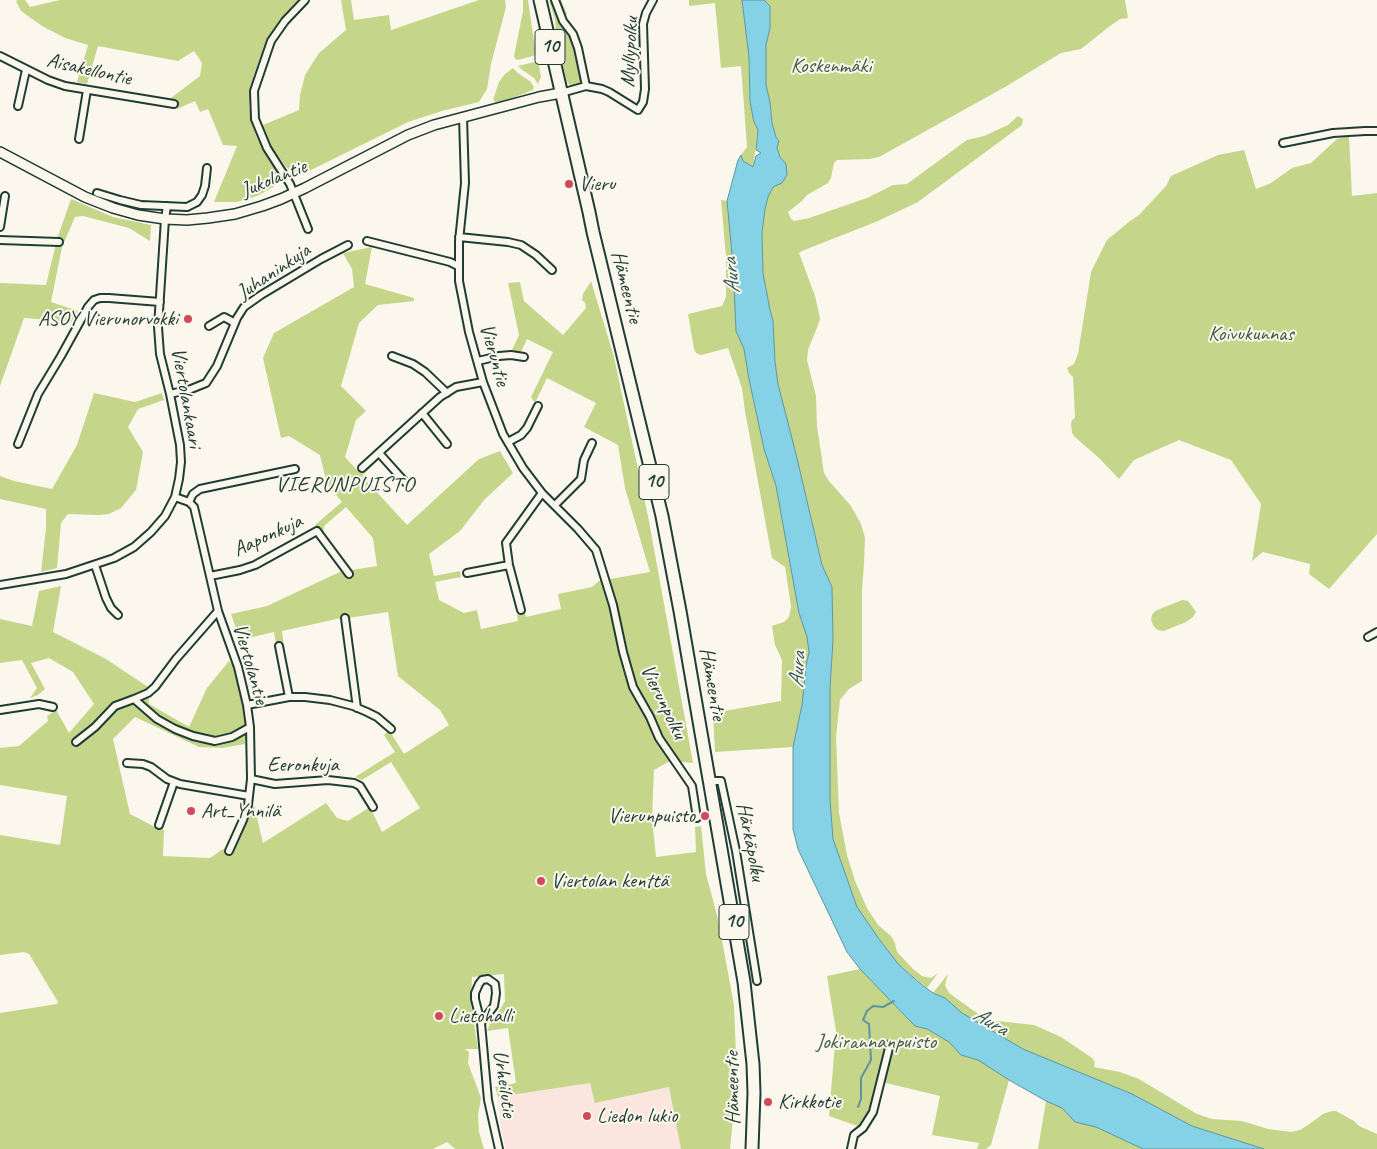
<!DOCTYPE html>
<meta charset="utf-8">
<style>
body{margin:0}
canvas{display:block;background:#fbf7ec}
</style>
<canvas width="1377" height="1149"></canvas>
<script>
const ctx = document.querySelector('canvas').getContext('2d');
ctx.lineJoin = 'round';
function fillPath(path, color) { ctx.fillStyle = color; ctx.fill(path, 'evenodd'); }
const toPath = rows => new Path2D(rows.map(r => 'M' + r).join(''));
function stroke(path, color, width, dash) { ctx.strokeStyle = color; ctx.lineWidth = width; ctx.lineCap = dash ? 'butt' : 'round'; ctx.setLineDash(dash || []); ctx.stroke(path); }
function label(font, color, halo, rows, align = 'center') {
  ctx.font = font + ' Caveat,sans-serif'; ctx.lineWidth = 4; ctx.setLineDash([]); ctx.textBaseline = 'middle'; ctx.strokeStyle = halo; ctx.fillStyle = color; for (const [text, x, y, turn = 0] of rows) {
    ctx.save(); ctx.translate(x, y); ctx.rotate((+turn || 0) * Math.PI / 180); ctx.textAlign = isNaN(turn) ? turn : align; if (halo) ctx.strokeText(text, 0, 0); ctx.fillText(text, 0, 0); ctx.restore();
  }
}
const built = toPath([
 [590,1083,596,1103,669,1087,681,1149,506,1149,501,1130,498,1097]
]);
const green = toPath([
 [18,0,25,0,30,7,60,0,299,0,284,16,268,40,261,55,253,78,249,106,251,120,257,138,275,169,278,180,275,186,257,196,237,202,214,202,237,146,223,145,208,109,200,112,195,101,177,109,171,98,200,76,202,63,194,51,178,61,98,46,87,84,77,82,88,45,65,38,42,26,21,11,16,1],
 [341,0,351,0,354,20,389,15,391,30,479,0,505,0,506,7,491,64,487,89,479,102,442,111,408,122,307,172,295,174,286,167,272,147,263,125,299,110,300,95,305,75,319,53,346,30],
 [523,0,528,0,536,55,518,60,515,59,514,56,523,11],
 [549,0,561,0,567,14,563,21,578,48,586,86,574,89,567,82,557,40,555,20],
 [689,0,742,0,749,57,750,102,754,122,758,130,753,167,743,161,741,155,747,147,741,66,721,68,715,3,689,6],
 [764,0,1125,0,1128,18,1120,19,1110,26,1081,49,1061,53,1005,87,879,157,869,159,837,160,834,163,831,178,828,183,807,195,802,201,788,212,791,219,794,221,809,218,867,198,893,185,907,184,967,140,984,136,1008,125,1018,116,1023,119,1022,125,1018,128,918,202,878,221,802,251,799,253,815,296,820,318,818,325,808,350,807,360,816,396,817,426,824,473,829,481,851,506,861,524,865,538,864,564,862,590,862,681,849,689,840,700,836,737,839,813,847,855,855,881,867,908,878,925,891,936,895,943,896,949,898,953,913,969,922,976,931,978,938,973,927,988,899,965,879,939,857,907,833,839,830,800,829,754,830,688,833,640,832,587,822,565,796,454,778,384,775,362,773,321,770,310,763,273,762,233,765,209,768,197,773,186,782,183,786,164,780,157,777,147,776,137,772,122,770,102,766,85,766,45,770,28,770,6],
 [538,61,541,77,538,84,534,78,521,69,518,66],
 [513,68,519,74,530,81,534,87,533,90,500,103,495,102,493,99,495,94,499,82,505,74],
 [1349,136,1352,196,1377,193,1377,534,1329,589,1309,574,1310,564,1263,552,1252,561,1261,504,1231,460,1179,440,1134,460,1119,479,1099,458,1075,437,1072,433,1071,424,1072,420,1075,418,1073,377,1069,373,1067,368,1074,364,1078,354,1091,272,1107,240,1130,221,1139,215,1166,186,1171,176,1218,155,1244,150,1256,189,1271,183,1292,168,1311,163,1337,139],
 [71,199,113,217,151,225,150,241,129,228,83,216,75,217,62,247,51,302,78,311,73,322,24,318,0,386,0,283,46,285,57,239],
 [721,200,727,201,729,210,733,265,736,331,744,349,749,379,764,449,776,486,799,613,807,637,809,652,806,666,802,705,793,747,715,752,713,713,781,701,782,660,775,645,772,626,784,622,789,617,791,606,785,567,772,558,745,411,742,388,728,348,701,355,696,353,694,349,688,314,722,306,726,297,726,257],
 [372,247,365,284,414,298,414,301,378,305,359,323,341,386,366,411,356,420,345,457,358,471,373,457,377,461,362,476,407,525,479,459,500,451,513,473,485,499,460,531,429,554,434,576,460,571,461,577,435,582,439,600,464,613,477,610,481,629,518,621,517,614,525,612,526,617,561,609,558,594,592,587,599,581,650,572,625,488,618,445,584,427,596,403,547,378,535,403,531,397,553,352,527,339,520,354,512,350,519,335,508,283,520,282,524,301,563,335,586,308,585,303,582,300,583,294,591,281,614,357,648,516,693,763,670,761,654,770,652,818,656,857,696,852,695,827,701,826,706,874,718,919,734,1005,736,1055,735,1098,730,1149,681,1149,669,1087,595,1103,590,1083,498,1097,495,1087,516,1083,508,1028,487,1031,490,1023,501,1008,505,1001,504,974,472,977,471,1004,478,1049,465,1049,469,1052,468,1063,481,1098,478,1115,479,1132,484,1149,455,1149,447,1142,433,1149,0,1149,0,1013,57,1004,58,1002,29,954,24,952,0,955,0,835,60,845,67,796,0,785,0,748,19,746,48,721,47,716,56,710,69,733,94,704,73,672,49,658,31,663,45,689,38,695,30,698,37,688,22,660,0,663,0,619,32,626,39,591,61,586,53,632,106,659,148,687,149,704,189,727,207,688,229,661,234,666,239,683,245,717,246,733,245,744,222,748,199,747,135,717,113,739,130,814,155,827,164,830,163,856,210,858,223,849,232,853,254,805,263,843,326,803,337,818,348,821,370,807,382,832,420,808,391,762,362,780,355,777,395,752,384,735,389,730,404,754,449,725,440,710,398,676,388,612,348,618,350,635,344,637,341,618,282,631,285,655,278,656,274,632,240,640,231,614,267,606,344,570,338,563,343,559,352,570,377,566,373,538,346,507,324,526,323,533,315,525,342,502,327,484,320,455,289,436,281,438,263,358,274,333,354,287,352,269,343,253],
 [94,393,135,402,162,393,164,400,138,409,128,427,143,452,136,490,121,508,109,514,99,515,68,514,61,523,57,568,41,572,46,529,46,509,0,499,0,476,14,481,52,489,77,445],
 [1182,600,1188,601,1196,612,1193,617,1186,622,1164,631,1158,630,1154,627,1151,620,1152,615,1155,611],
 [860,969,915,1026,927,1029,949,1042,961,1055,978,1060,1009,1080,991,1145,986,1149,977,1149,979,1143,932,1135,940,1096,882,1082,873,1112,863,1128,829,1116,836,1031,827,976],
 [948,974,945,985,949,993,974,1011,989,1020,1034,1025,1061,1037,1092,1058,1095,1062,1094,1067,1120,1072,1139,1079,1197,1114,1212,1119,1242,1121,1268,1129,1291,1132,1300,1130,1308,1125,1323,1114,1332,1111,1336,1111,1354,1121,1359,1126,1377,1134,1377,1149,1264,1149,1192,1126,1132,1094,1023,1049,962,1013,945,998,933,993],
 [1046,1101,1062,1108,1068,1114,1085,1124,1096,1127,1143,1149,1038,1149]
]);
const water = toPath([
 [742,0,764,0,770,6,770,28,766,45,766,85,770,102,772,123,776,137,779,141,777,148,780,157,786,164,787,175,782,183,773,187,768,197,765,209,762,233,763,273,770,310,773,321,775,362,778,384,796,454,822,565,832,587,833,640,830,688,830,800,833,839,857,907,879,939,899,965,921,984,933,993,945,998,962,1013,1023,1049,1132,1094,1192,1126,1264,1149,1143,1149,1096,1127,1075,1122,1062,1108,1046,1101,1009,1080,978,1060,961,1055,949,1042,927,1029,915,1026,860,969,847,952,798,849,793,829,793,747,802,705,806,666,809,652,807,637,799,613,776,486,764,449,749,379,744,349,736,331,733,265,727,201,738,160,741,155,743,161,753,167,756,156,761,153,756,150,758,130,754,122,750,102,749,57,742,0]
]);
const stream = toPath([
 [858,1107,861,1099,861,1078,871,1060,869,1024,863,1020,867,1011,873,1006,883,1007,894,1001]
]);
const street = toPath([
 [305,0,285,21,271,41,254,91,255,119,267,148,290,184,308,229],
 [555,0,563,21,573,34,578,48,586,86],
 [0,56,48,80,65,86,174,104],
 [561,93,586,86,602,89,609,92,638,110,643,102,645,89,643,24,646,13,653,0],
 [18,106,26,70],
 [463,117,465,183,459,241,459,281,469,332,483,382,503,434,523,468,542,493,578,529,596,550,613,605,623,652,633,687,650,717,659,738,692,786,697,818],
 [79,139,87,90],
 [1283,143,1333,133,1365,131,1377,131],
 [97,193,120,200,141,205,187,207,197,202,202,195,205,186,207,168],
 [0,227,5,196],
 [459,237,508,242,521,245,536,255,552,270],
 [0,240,59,242],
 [367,241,450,262,458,266],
 [209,326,224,317,235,323],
 [392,356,413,364,425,372,447,393],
 [478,361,499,356,511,355,524,357],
 [170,394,191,389,206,383,217,366,237,318,244,307,261,295,321,259,348,245],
 [422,413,447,444],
 [508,442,521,435,527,428,538,406],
 [18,444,38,394,61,356,88,307,94,300,100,298,109,298,160,302],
 [379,453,405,482],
 [362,468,440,397,456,387,483,382],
 [175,497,189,502,194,507,218,611,238,667,247,705,250,727,251,779,248,805,243,820,229,851],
 [189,502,193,494,200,489,295,469],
 [555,505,581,479,584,460,592,443],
 [95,565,106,598,111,608,118,615],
 [467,573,509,565],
 [210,576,240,570,255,565,317,531,349,574],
 [0,585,66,574,114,558,134,547,151,532,165,516,175,497,179,479,181,462,180,445,170,394,160,354,158,327,165,219,167,206],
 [521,610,509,565,506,543,542,493],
 [345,618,357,708],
 [1368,637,1377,632],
 [279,646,289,697],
 [134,699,148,693,155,687,176,659,218,611],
 [247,705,289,697,305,697,330,700,353,706,367,712,377,717,391,729],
 [0,710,39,704,53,707],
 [76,742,95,727,115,706,134,699,157,719,175,729,193,736,215,741,232,737,250,727],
 [127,763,143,764,151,767,167,779,180,784,249,796],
 [251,779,275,784,328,780,354,783,360,786,373,807],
 [709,781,721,781,736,851,757,981],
 [159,825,174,782],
 [481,1023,494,1006,495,1000,496,993,495,984,488,979,482,980,479,984,475,993,475,999,481,1023,488,1100,499,1149],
 [851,1149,854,1135,863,1128,873,1112,890,1044]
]);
const secondary = toPath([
 [0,152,85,197,113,208,138,215,165,219,187,220,208,218,235,214,262,206,281,199,305,188,408,135,434,125,539,97,561,93]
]);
const highway = toPath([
 [540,0,589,212,593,232,662,516,680,611,744,982,753,1064,754,1093,752,1149]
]);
const markers = [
 [569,184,5,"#d1495b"],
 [188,319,5,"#d1495b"],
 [191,811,5,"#d1495b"],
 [705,816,5,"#d1495b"],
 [541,881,5,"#d1495b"],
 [439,1016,5,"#d1495b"],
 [768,1102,5,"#d1495b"],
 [587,1116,5,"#d1495b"]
];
const shields = [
 [550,47,30],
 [654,482,30],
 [734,922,30]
];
const shieldNames = [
 ["10",550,47],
 ["10",654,482],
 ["10",734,922]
];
const streetNames = [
 ["Myllypolku",630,52,-87],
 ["Aisakellontie",89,70,13],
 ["Jukolantie",274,179,-22],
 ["Juhaninkuja",274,272,-34],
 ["Hämeentie",626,287,76],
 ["Vieruntie",494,355,74],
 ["Viertolankaari",186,398,80],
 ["Aaponkuja",268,536,-25],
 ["Viertolantie",250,664,74],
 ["Hämeentie",712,684,80],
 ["Vierunpolku",663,702,64],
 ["Eeronkuja",303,765],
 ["Härkäpolku",750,842,79],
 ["Urheilutie",504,1084,82],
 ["Hämeentie",733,1088,-91]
];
const parkNames = [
 ["Koskenmäki",831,66],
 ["Koivukunnas",1251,334],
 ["Jokirannanpuisto",876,1042]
];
const poiNames = [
 ["Vieru",579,184],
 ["ASOY Vierunorvokki",178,319,"right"],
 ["Art_Ynnilä",201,811],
 ["Vierunpuisto",695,816,"right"],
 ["Viertolan kenttä",551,881],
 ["Lietohalli",449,1016],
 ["Kirkkotie",778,1102],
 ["Liedon lukio",597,1116]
];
const waterNames = [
 ["Aura",732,276,-96],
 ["Aura",798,670,-86],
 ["Aura",990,1022,30]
];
const neighbourhoodNames = [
 ["VIERUNPUISTO",345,485]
];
fillPath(built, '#fae6de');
fillPath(green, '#c5d68b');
fillPath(water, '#85d1e5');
stroke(water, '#5c969e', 1);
stroke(stream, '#5c969e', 2);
stroke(street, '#1f3d34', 10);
stroke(secondary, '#1f3d34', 12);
stroke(highway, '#1f3d34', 15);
stroke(street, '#fbf7ec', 6);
stroke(secondary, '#fbf7ec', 9);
stroke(highway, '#fbf7ec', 11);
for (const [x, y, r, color] of markers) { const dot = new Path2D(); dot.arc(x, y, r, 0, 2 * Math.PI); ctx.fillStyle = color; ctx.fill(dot); stroke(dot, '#fbf7ec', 2); }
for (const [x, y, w] of shields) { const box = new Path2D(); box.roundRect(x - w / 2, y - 17.5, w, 35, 4); ctx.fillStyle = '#fbf7ec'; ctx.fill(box); stroke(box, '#1f3d34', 1); }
label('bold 20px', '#1f3d34', null, shieldNames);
label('21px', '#1f3d34', '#fbf7ec', streetNames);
label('21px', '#405c45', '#fbf7ec', parkNames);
label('21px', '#1f3d34', '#fbf7ec', poiNames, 'left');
label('italic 22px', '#335b57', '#fbf7ec', waterNames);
ctx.letterSpacing = '1px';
label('22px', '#1f3d34', '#fbf7ec', neighbourhoodNames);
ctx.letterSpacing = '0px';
</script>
